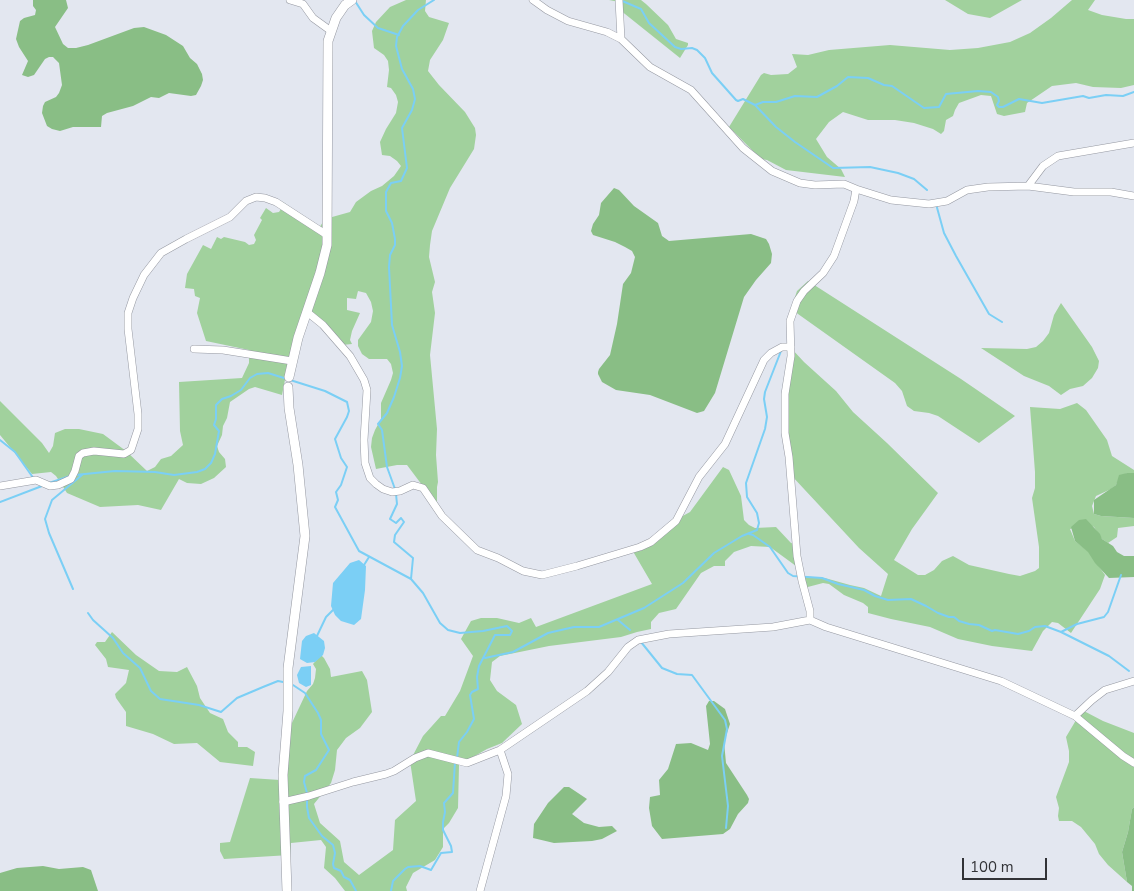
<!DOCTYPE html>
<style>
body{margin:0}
#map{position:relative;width:1134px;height:891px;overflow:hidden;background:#e3e7f0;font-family:"Nunito Sans",sans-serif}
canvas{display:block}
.scale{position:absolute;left:962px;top:858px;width:85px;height:22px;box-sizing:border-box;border:2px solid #323337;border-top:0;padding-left:6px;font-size:15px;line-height:18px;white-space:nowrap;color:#323337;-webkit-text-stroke:4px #e3e7f0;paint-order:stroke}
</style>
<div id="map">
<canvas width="1134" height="891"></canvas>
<div class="scale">100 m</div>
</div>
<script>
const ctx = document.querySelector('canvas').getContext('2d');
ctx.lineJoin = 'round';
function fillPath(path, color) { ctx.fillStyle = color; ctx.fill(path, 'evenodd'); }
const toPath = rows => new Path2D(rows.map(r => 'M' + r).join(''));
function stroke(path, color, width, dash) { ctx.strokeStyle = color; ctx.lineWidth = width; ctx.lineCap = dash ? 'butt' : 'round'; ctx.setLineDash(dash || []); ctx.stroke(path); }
const green = toPath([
 [406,0,426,0,425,11,429,17,449,23,443,40,430,60,428,71,439,85,465,112,475,128,476,135,474,149,450,188,432,231,430,245,429,257,435,282,432,292,435,313,430,355,437,429,436,455,438,482,437,487,437,505,407,465,397,465,376,469,371,447,372,438,375,430,381,419,381,403,391,380,393,373,391,364,387,359,369,359,362,354,358,346,358,340,371,322,373,311,371,302,366,293,358,291,356,299,347,298,347,310,360,313,352,331,350,340,352,344,342,345,311,311,300,322,290,354,282,395,255,387,249,389,230,402,227,418,223,426,222,435,217,446,219,452,225,459,226,467,214,478,201,484,187,483,179,479,161,510,138,505,100,507,67,493,56,476,51,472,32,474,0,435,0,401,42,443,49,453,53,446,55,433,65,429,79,429,103,434,126,451,147,471,155,467,161,459,171,456,183,445,180,431,179,382,242,378,249,363,249,350,206,341,197,313,200,298,195,296,194,289,185,288,187,274,203,245,211,249,217,237,221,239,224,237,245,242,249,245,254,244,256,240,254,235,262,220,260,218,266,208,273,213,279,212,283,206,283,202,319,228,325,219,350,212,356,202,371,191,382,186,394,176,401,166,397,161,390,156,382,155,380,142,386,129,396,113,398,102,396,95,391,88,387,87,389,70,388,61,384,55,374,48,372,31,376,22,390,7],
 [609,0,641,0,646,4,668,25,676,39,688,43,688,45,680,58,620,10,619,2],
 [945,0,1022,0,990,18,968,14],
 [1072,0,1095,0,1088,10,1102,15,1126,19,1134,19,1134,85,1121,88,1093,87,1076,83,1052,86,1027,103,1025,112,1004,116,997,114,991,96,981,95,959,103,955,110,953,116,946,120,944,131,941,134,933,129,914,123,895,120,868,120,843,112,829,122,816,139,827,157,841,169,845,177,786,170,767,160,761,159,729,127,761,75,764,73,771,75,788,74,797,67,792,54,808,55,829,50,890,45,950,50,978,48,1010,42,1030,33,1051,18],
 [808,281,961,379,1015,416,979,443,938,416,929,413,914,411,907,406,902,391,895,383,791,309,797,291],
 [1061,303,1092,347,1099,361,1098,368,1092,378,1083,386,1070,389,1061,395,1049,386,1024,376,981,348,1027,349,1036,347,1043,341,1049,333,1054,315],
 [791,348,804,362,836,391,853,412,887,443,938,493,912,529,894,560,918,575,925,575,934,570,942,561,953,556,969,565,1009,574,1020,576,1035,571,1039,568,1039,547,1032,498,1035,488,1035,472,1030,407,1060,409,1077,403,1086,410,1107,440,1112,456,1134,470,1134,473,1127,473,1119,478,1116,485,1111,489,1096,496,1092,506,1094,514,1101,516,1134,518,1134,526,1118,528,1117,537,1108,543,1102,539,1094,527,1090,525,1070,529,1075,541,1088,551,1105,575,1100,589,1071,633,1058,623,1052,622,1043,631,1032,651,992,646,958,639,930,627,891,619,868,613,868,607,863,603,844,595,829,584,823,583,804,588,800,576,825,578,850,585,864,588,881,596,888,574,859,548,791,475,783,426],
 [723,467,729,470,741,496,744,520,749,525,755,528,776,527,791,543,796,544,796,566,770,547,751,546,734,552,725,561,725,566,714,566,701,573,676,609,659,613,651,622,651,629,637,632,621,637,549,646,500,656,492,662,490,680,497,691,516,705,522,724,502,743,487,749,459,765,458,808,449,823,443,829,443,847,435,860,413,873,406,887,407,891,345,891,335,878,324,868,326,847,321,840,291,843,290,855,224,859,220,851,220,843,230,842,250,778,280,780,286,730,291,725,307,691,313,684,315,678,316,669,313,664,321,655,324,658,330,669,331,677,362,671,367,680,372,712,360,728,346,738,337,750,335,770,331,783,314,804,320,823,340,841,344,862,359,875,393,850,395,820,416,801,410,761,423,736,441,716,445,716,460,691,473,656,461,639,471,621,481,618,497,618,519,623,531,618,536,627,652,584,631,548,641,544,659,534,679,518,690,512],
 [112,632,136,655,159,671,177,672,187,667,197,686,200,698,210,713,223,719,228,732,238,742,238,747,247,747,255,752,253,766,220,762,197,743,174,744,153,734,126,726,126,712,116,698,115,694,126,683,129,670,108,667,106,659,95,645,97,642,105,642],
 [1082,710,1103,721,1134,733,1134,807,1132,809,1128,832,1122,852,1127,882,1108,865,1099,854,1095,844,1081,827,1072,821,1059,821,1058,816,1059,808,1056,797,1069,762,1069,751,1066,737]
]);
const forest = toPath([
 [33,0,66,0,68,8,55,27,63,44,68,48,76,48,88,45,134,28,144,27,166,35,183,46,190,58,197,64,202,74,203,80,201,86,196,95,191,96,169,93,159,98,151,97,133,106,107,113,102,116,101,127,73,127,60,131,52,129,47,126,42,113,43,106,45,102,56,97,59,93,62,85,59,63,53,57,49,57,45,59,34,75,28,77,22,75,28,61,19,47,16,39,20,21,24,18,35,15,36,10,33,6],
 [614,188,619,190,634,206,658,223,662,236,669,241,751,234,766,239,769,244,772,254,771,263,756,280,744,297,715,393,704,411,697,413,650,395,616,390,602,382,598,374,598,372,599,369,610,355,617,324,623,284,631,273,635,257,632,251,625,247,615,242,593,235,591,231,593,224,599,215,601,203],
 [1127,473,1134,473,1134,518,1101,516,1094,514,1094,500,1116,485,1119,475],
 [1086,519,1100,534,1102,539,1113,546,1117,552,1124,556,1134,556,1134,577,1109,578,1095,563,1088,552,1075,541,1071,527,1079,520],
 [709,701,714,701,725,709,730,724,724,742,726,763,747,795,749,799,748,803,738,814,730,829,723,834,662,839,652,826,649,808,650,797,660,795,659,780,668,769,676,744,691,743,708,750,710,744,706,706],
 [564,787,569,787,587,799,572,814,584,823,599,827,612,826,617,831,602,839,592,841,554,843,533,838,534,824,548,803],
 [1134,807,1134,891,1132,891,1132,886,1127,882,1122,852,1128,832,1132,809],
 [43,866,59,869,83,867,91,870,98,891,0,891,0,873,17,868]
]);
const water = toPath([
 [359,560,366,566,365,590,361,619,354,625,341,621,335,615,331,606,333,583,350,563],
 [314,633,324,641,325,648,323,655,315,662,307,663,300,659,302,641,306,636],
 [311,666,311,685,306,687,299,683,297,675,301,667]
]);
const stream = toPath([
 [620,0,641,9,649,23,675,47,681,49,692,48,697,50,705,58,712,73,736,100,738,101,743,99,755,105,776,127,795,142,833,168,870,167,898,173,914,179,927,190],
 [355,1,364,15,378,28,399,35],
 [755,105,763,102,776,102,795,96,817,97,837,86,848,77,868,78,884,85,892,86,924,108,939,107,946,94,978,91,991,92,998,97,999,101,997,105,999,107,1003,107,1019,99,1042,103,1083,96,1089,98,1106,95,1123,96,1134,92],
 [936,204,944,233,956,256,989,314,1002,322],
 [0,440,15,452,34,479],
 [75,475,115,471,155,472,174,475,197,472,205,469,211,463,215,454,219,431,214,425,216,419,216,405,222,399,231,396,241,390,250,378,257,374,268,373,325,391,347,402,349,411,347,417,335,439,341,458,347,467,341,485,336,492,338,500,335,507,359,551,411,579,423,593,440,623,448,630,460,633,483,631,507,626,512,631,510,635,495,635,479,666,477,677,478,689,472,692,470,695,474,719,467,732,459,742,457,758],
 [49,483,70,476],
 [395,489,387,467,382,430,378,424,387,413,394,397,400,378,402,366,400,352,392,325,389,267,390,255,395,245,395,239,392,223,386,211,386,192,391,183,401,181,407,168,402,128,412,110,415,99,413,89,402,69,396,46,397,37,403,26,418,10,434,0],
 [396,494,397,504,390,519,396,523,401,518,404,522,395,535,394,542,413,558,411,579],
 [0,502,42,486],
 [749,534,753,535,770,547,788,573,793,576,822,578,838,584,864,590,875,596,888,600,911,599,926,606,938,613,949,617,954,617,959,621,969,624,979,625,992,631,995,630,1018,634,1029,631,1035,627,1045,626,1061,632,1109,656,1129,671],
 [364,565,369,557],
 [73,589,49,533,45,519,52,500,82,475],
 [88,613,93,620,113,638,123,653,140,668,151,691,160,699,199,705,221,712,237,698,263,687,278,681,283,682],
 [618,620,630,630],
 [1061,632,1077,624,1104,617,1108,612,1121,575],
 [316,638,326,617,333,610],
 [641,642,662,668,677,674,692,675,725,720,727,729,722,756,728,806,726,828],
 [485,658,513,652,548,633,574,627,599,627,644,608,683,583,714,553,742,536,757,530,759,523,757,513,747,497,746,483,765,429,767,417,764,399,765,392,781,351],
 [293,685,305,693,318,713,321,720,321,734,329,750,316,770,305,776,304,782,307,793],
 [307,798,307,807,309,818,322,836,333,845,335,853,333,864,334,868,341,871,344,877,350,880,356,891],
 [391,891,393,881,405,869,408,867,420,866,431,870,441,853,452,852,451,846,443,830,443,822,445,812,444,803,453,793,455,762]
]);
const minor = toPath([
 [290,0,303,4,313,18,331,31],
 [533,0,547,10,568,21,607,32,621,39,650,67,691,90,743,148,772,171,800,183,815,185,844,184,856,189,854,201,834,256,823,273,804,291,797,301,790,321,791,356,785,394,785,433,789,457,797,556,802,581,810,611,810,620,826,627,1001,681,1075,716,1123,756,1134,763],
 [619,0,621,39],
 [1028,186,1043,166,1058,156,1134,143],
 [856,189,891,200,929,204,947,201,967,190,988,187,1028,186,1074,192,1111,192,1134,196],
 [307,312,323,325,350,356,364,380,367,390,364,440,365,463,370,478,376,484,383,489,392,492,400,491,413,485,423,488,442,516,477,550,498,558,523,571,542,575,577,566,640,547,651,542,676,521,699,477,725,444,764,360,771,353,782,347,791,347],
 [194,349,223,350,292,361],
 [0,486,36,480,50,486,58,485,71,479,75,471,79,456,83,453,94,451,124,454,131,450,138,429,138,414,128,329,128,313,133,298,144,275,161,253,186,239,230,217,246,201,256,197,265,198,276,202,327,235],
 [1075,716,1092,700,1105,690,1134,681],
 [283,802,309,796,353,782,386,774,394,771,415,758,428,753,467,763,500,750,587,691,608,672,628,647,638,640,669,634,773,627,810,620],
 [480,891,506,796,508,774,500,750]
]);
const tertiary = toPath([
 [289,377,298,338,320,273,327,245,328,41,336,18,345,5,352,0],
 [287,891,283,775,288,711,288,668,305,536,298,465,289,408,288,387]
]);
fillPath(green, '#a1d19d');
fillPath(forest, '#89be85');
fillPath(water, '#7bcff5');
stroke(stream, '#7bcff5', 2);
stroke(minor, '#9598a1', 8);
stroke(tertiary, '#9598a1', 10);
stroke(minor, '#fff', 7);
stroke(tertiary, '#fff', 9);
</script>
